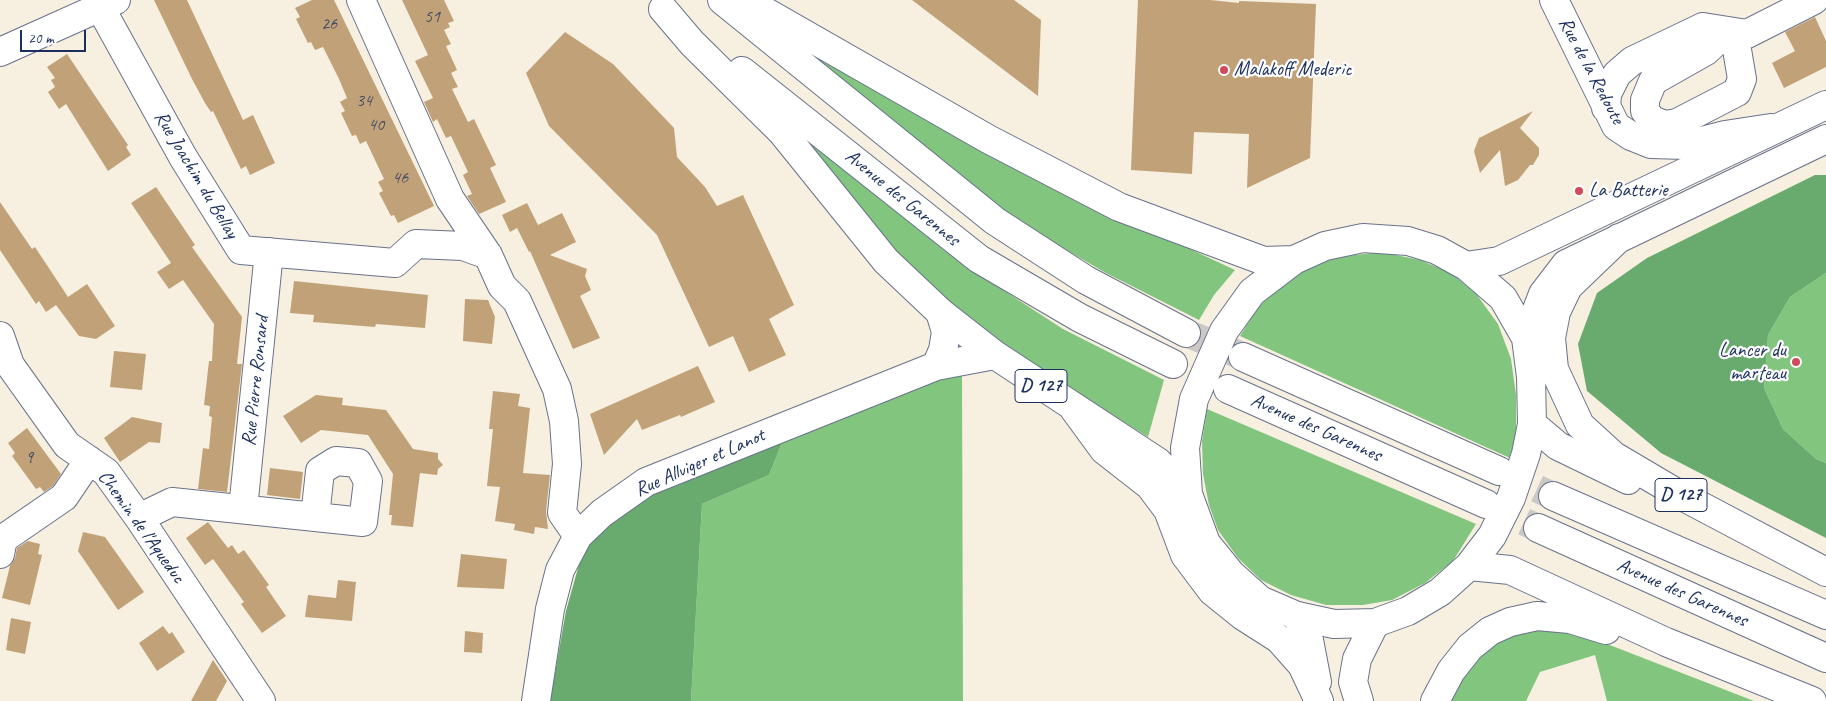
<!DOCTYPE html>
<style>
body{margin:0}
#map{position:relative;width:1826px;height:701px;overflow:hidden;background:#f7efe0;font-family:Caveat,sans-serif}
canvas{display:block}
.scale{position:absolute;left:20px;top:30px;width:66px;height:22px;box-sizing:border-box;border:2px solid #1b2f5e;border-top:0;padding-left:6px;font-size:15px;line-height:18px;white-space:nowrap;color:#1b2f5e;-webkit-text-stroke:4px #fff;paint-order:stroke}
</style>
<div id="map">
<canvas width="1826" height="701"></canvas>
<div class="scale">20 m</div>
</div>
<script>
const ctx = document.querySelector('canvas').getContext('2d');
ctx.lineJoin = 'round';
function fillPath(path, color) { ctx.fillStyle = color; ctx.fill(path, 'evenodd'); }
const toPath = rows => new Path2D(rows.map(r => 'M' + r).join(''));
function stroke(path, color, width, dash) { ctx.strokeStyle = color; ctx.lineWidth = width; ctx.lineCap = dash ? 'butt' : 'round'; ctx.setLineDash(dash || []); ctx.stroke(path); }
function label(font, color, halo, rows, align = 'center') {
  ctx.font = font + ' Caveat,sans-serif'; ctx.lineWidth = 4.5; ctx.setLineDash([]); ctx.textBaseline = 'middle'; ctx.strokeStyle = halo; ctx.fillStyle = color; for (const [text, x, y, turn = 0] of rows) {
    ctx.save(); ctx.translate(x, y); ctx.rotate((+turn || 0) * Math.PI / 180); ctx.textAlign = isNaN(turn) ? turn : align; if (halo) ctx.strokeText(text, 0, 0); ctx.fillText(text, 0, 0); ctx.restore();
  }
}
const green = toPath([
 [813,56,915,107,1089,202,1235,270,1214,295,1199,320,1106,273,1013,219],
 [801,135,920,230,986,279,1063,329,1164,380,1148,437,1026,361,931,287,871,229],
 [1381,252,1420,260,1451,273,1477,295,1498,324,1511,359,1516,395,1516,432,1510,458,1240,336,1256,310,1279,286,1307,269,1338,257],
 [1826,273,1826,463,1816,459,1783,429,1764,388,1768,335,1790,297],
 [962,371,963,701,691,701,702,504,769,475,785,435],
 [1207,409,1476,524,1453,561,1425,583,1392,600,1363,605,1326,605,1291,595,1261,580,1238,558,1218,530,1209,505,1203,474,1202,441],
 [1526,627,1571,630,1754,701,1607,701,1595,655,1540,672,1526,701,1448,701,1477,651]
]);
const forest = toPath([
 [1815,175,1826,175,1826,273,1790,297,1768,335,1764,388,1783,429,1816,459,1826,463,1826,538,1661,453,1587,391,1578,344,1597,293,1647,258],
 [785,435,769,475,702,504,691,701,550,701,566,611,582,554,606,522,646,491]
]);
const building = toPath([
 [154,0,187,0,243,120,253,115,275,163,250,175,246,166,241,169,213,111,211,112,205,103,192,79],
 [312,0,334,0,434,206,398,223,394,215,391,216,379,193,383,191,378,182,384,179,366,141,360,144,356,135,352,136,341,113,345,111,340,102,347,98,339,79,323,47,315,50,311,42,308,43,296,19,300,17,295,8],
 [402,0,444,0,454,21,448,23,450,27,444,30,451,44,446,46,457,70,451,73,458,87,452,89,468,122,474,119,482,136,496,165,490,168,506,202,479,214,467,196,472,194,463,175,468,172,451,136,446,138,437,119,433,122,424,102,433,98,415,61,428,55],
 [912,0,1014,0,1041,20,1038,96],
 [1138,0,1210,0,1239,3,1239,1,1316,4,1310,158,1247,188,1249,134,1194,132,1192,174,1131,170],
 [1815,17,1826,41,1826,67,1784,88,1772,63,1795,51,1785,32],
 [565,32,613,64,674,128,677,157,705,187,717,206,743,195,794,305,769,319,786,355,749,372,733,336,709,347,657,235,549,126,526,73],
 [67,54,128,145,126,147,131,155,108,171,66,104,59,109,48,92,55,87,51,80,55,78,47,67],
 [1533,111,1520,128,1539,148,1539,155,1533,165,1530,165,1518,180,1505,186,1500,150,1480,173,1474,151,1479,138],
 [156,187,195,245,192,247,242,317,237,364,242,364,227,492,198,489,203,448,209,449,212,417,209,416,210,406,204,405,209,361,212,361,214,324,183,280,169,289,157,272,171,263,131,203],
 [0,202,32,249,35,247,68,297,87,284,115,326,96,339,79,336,56,305,46,312,39,301,36,304,0,250],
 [527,203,538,225,562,213,576,242,550,255,587,269,585,276,591,290,580,296,600,338,573,349,530,251,529,252,517,228,510,232,502,215],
 [294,281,428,295,425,328,376,324,375,327,313,322,314,315,290,313],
 [465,299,488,300,495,317,492,344,463,341],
 [114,351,146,354,142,390,110,387],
 [698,366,715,402,681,417,680,415,642,430,637,419,604,455,590,414],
 [493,391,520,394,518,406,530,408,523,473,550,475,546,511,548,529,535,527,534,534,514,530,515,524,495,521,500,487,487,486,493,429,489,429],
 [316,395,343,398,342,405,386,410,413,449,438,453,438,459,443,465,438,469,437,475,420,473,413,527,391,525,392,515,389,515,393,474,368,435,321,430,301,443,283,416],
 [132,417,162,423,160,443,149,442,120,462,104,438],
 [27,428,61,474,53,486,44,492,40,487,36,489,12,456,15,453,8,443],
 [270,468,303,472,300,499,267,495],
 [208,522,228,548,232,545,238,554,244,550,269,585,266,587,286,616,262,633,241,604,244,602,213,559,205,565,186,538],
 [83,532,105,537,144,592,118,610,78,551],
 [28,541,40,544,38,554,42,555,30,605,2,598,10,566,15,558,17,548],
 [461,554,507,559,504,589,457,587],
 [338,580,356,582,352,621,305,617,308,595,336,598],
 [11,618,31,622,25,654,6,650],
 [163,626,169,634,172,632,185,652,157,671,139,643],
 [465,631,483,633,482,653,464,652],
 [213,660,227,681,216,701,191,701]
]);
const majorTunnel = toPath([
 [1186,333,1240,355],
 [1499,471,1553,496],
 [1486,504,1538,528]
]);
const minor = toPath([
 [361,0,450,199,488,255,502,286,517,301,557,389,564,421,567,464,562,513,578,536],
 [1554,0,1616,126,1631,136,1651,144,1686,145,1725,135,1771,128],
 [100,7,183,157,241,250,395,263,416,244,463,246,488,255],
 [1727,31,1735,38,1742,79,1737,92,1677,123,1665,125,1652,120,1645,111,1645,100,1653,81,1706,51,1727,31],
 [0,52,116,0],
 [1606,108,1607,94,1617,74,1632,61,1703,27,1747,34,1814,0],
 [0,336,10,365,67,445,106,472,139,518,261,701],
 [936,366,943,350,946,332,940,312],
 [1074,409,1104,450,1150,486,1168,510,1185,555,1212,591,1243,616,1279,639,1302,665,1319,701],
 [243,509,269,252],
 [139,518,172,502,363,522,368,481,358,463,336,461,320,471,315,517],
 [0,554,3,539,64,497,89,460],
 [1297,616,1309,640,1317,682],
 [536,701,550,609,560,570,578,536,602,513,646,482,936,366,995,355],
 [1359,701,1353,682,1357,659,1375,623]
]);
const major = toPath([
 [722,0,995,221,1086,280,1186,333],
 [745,0,988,139,1119,207,1264,261,1294,260],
 [663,9,692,43,782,132,886,261,940,312,995,355,1158,462,1188,494],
 [742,71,979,259,1080,318,1173,364],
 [1363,238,1408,241,1437,250,1466,266,1503,298,1526,338,1531,377,1532,424,1526,454,1511,498,1492,536,1469,566,1440,592,1408,611,1375,623,1334,624,1297,616,1260,600,1231,574,1206,543,1188,494,1185,448,1194,399,1224,331,1252,292,1294,260,1325,246,1363,238],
 [1619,238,1568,287,1556,312,1551,338,1554,369,1580,425,1614,456,1680,495,1826,572],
 [1466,266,1499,261,1826,105],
 [1526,338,1543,294,1566,264,1826,139],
 [1243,357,1499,471],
 [1228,389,1486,504],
 [1532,424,1558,446,1628,480],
 [1553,496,1826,615],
 [1538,528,1826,658],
 [1469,566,1510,570,1666,642,1812,701],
 [1435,701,1451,671,1470,647,1490,631,1510,622,1537,616,1570,619,1606,630]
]);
const markers = [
 [1224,70,5,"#d1495b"],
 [1579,191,5,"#d1495b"],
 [1796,362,5,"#d1495b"]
];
const numberNames = [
 ["51",432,17],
 ["26",329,24],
 ["34",364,101],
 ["40",376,125],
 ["46",400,178],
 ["9",29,458]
];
const shields = [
 [1041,386,52],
 [1681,495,52]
];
const shieldNames = [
 ["D 127",1041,386],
 ["D 127",1681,495]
];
const poiNames = [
 ["Malakoff Mederic",1234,70],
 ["La Batterie",1589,191],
 ["Lancer du",1786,351,"right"],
 ["marteau",1786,374,"right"]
];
const streetNames = [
 ["Rue de la Redoute",1591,71,62],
 ["Rue Joachim du Bellay",196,175,59],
 ["Avenue des Garennes",902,198,39],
 ["Rue Pierre Ronsard",256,381,-84],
 ["Avenue des Garennes",1316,428,24],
 ["Rue Allviger et Lanot",700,463,-24],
 ["Chemin de l'Aqueduc",141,527,54],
 ["Avenue des Garennes",1682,593,24]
];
fillPath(green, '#82c57f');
fillPath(forest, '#69aa6e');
fillPath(building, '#c1a278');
stroke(majorTunnel, '#cbc9c6', 28, [28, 14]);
stroke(minor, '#68728c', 30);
stroke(major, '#68728c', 30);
stroke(minor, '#fff', 28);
stroke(major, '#fff', 28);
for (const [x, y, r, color] of markers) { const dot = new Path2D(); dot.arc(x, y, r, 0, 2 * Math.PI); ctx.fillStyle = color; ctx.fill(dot); stroke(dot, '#fff', 2); }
label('18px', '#444c64', null, numberNames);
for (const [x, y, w] of shields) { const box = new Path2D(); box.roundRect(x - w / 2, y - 16.5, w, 33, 4); ctx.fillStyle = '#fff'; ctx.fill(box); stroke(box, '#1b2f5e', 1); }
label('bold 19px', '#1b2f5e', null, shieldNames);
label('20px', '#1b2f5e', '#fff', poiNames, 'left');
label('20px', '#1b2f5e', '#fff', streetNames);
</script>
